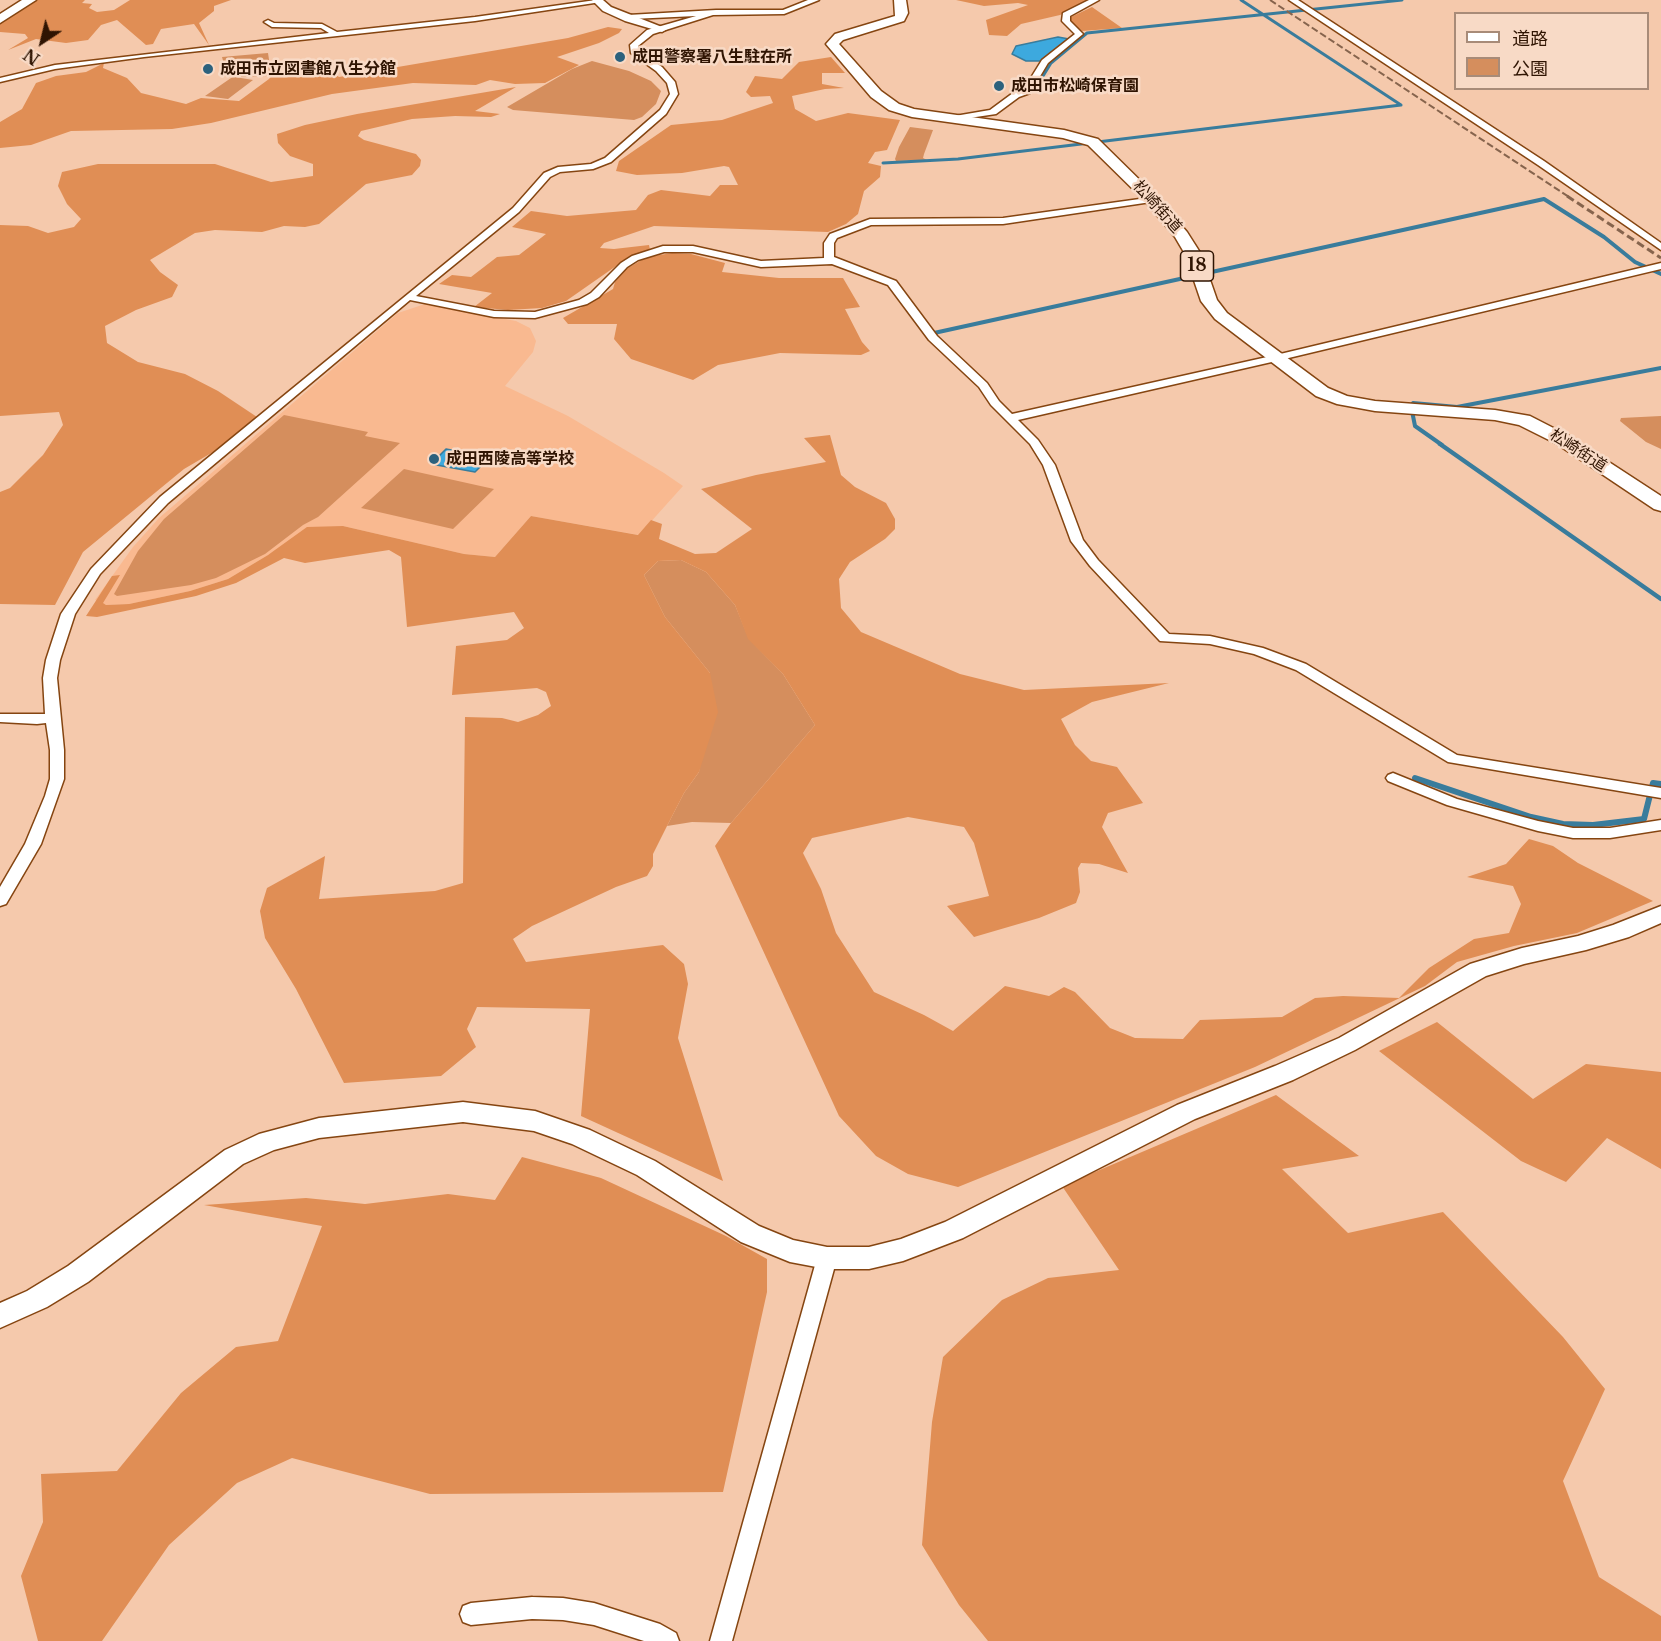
<!DOCTYPE html>
<meta charset="utf-8">
<style>
body{margin:0}
#map{position:relative;width:1661px;height:1641px;overflow:hidden;background:#f5c9ac;font-family:"Libre Baskerville","Noto Sans JP",serif}
canvas{display:block}
.legend{position:absolute;left:1454px;top:12px;width:195px;height:78px;box-sizing:border-box;background:#f8dac6;border:2px solid #a88b78;margin:0;padding:8px 10px;list-style:none;font-size:18px;color:#2f1402}
.legend li{display:flex;align-items:center;gap:12px;height:30px}
.legend b{width:30px;border:2px solid #a88b78}
.north{position:absolute;left:12px;top:12px;width:60px;height:60px;-webkit-text-stroke:4px #f8dac6;paint-order:stroke;rotate:215deg;font-size:16px;font-weight:700;line-height:24px;text-align:center;color:#2f1402}
.north::after{content:'';display:block;margin:auto;width:21px;height:27px;background:#2f1402;clip-path:polygon(50% 0,100% 100%,50% 72%,0 100%)}
</style>
<div id="map">
<canvas width="1661" height="1641"></canvas>
<ul class="legend">
<li><b style="height:8px;background:#fff"></b>道路</li>
<li><b style="height:16px;background:#d58e5d"></b>公園</li>
</ul>
<div class="north">N</div>
</div>
<script>
const ctx = document.querySelector('canvas').getContext('2d');
ctx.lineJoin = 'round';
function fillPath(path, color) { ctx.fillStyle = color; ctx.fill(path, 'evenodd'); }
const toPath = rows => new Path2D(rows.map(r => 'M' + r).join(''));
function stroke(path, color, width, dash) { ctx.strokeStyle = color; ctx.lineWidth = width; ctx.lineCap = dash ? 'butt' : 'round'; ctx.setLineDash(dash || []); ctx.stroke(path); }
function label(font, color, halo, rows, align = 'center') {
  ctx.font = font + ' "Libre Baskerville","Noto Sans JP",serif'; ctx.lineWidth = 5; ctx.setLineDash([]); ctx.textBaseline = 'middle'; ctx.strokeStyle = halo; ctx.fillStyle = color; for (const [text, x, y, turn = 0] of rows) {
    ctx.save(); ctx.translate(x, y); ctx.rotate((+turn || 0) * Math.PI / 180); ctx.textAlign = isNaN(turn) ? turn : align; if (halo) ctx.strokeText(text, 0, 0); ctx.fillText(text, 0, 0); ctx.restore();
  }
}
const built = toPath([
 [425,304,516,321,530,328,536,341,533,352,505,386,568,416,664,473,683,486,639,535,531,516,495,557,464,554,343,526,268,555,228,579,190,591,129,604,106,605,95,600,133,547,159,518,398,313]
]);
const green = toPath([
 [268,53,271,73,269,76,235,77,253,80,228,99,205,96,231,78,245,71,224,64,222,57],
 [592,61,629,71,651,81,661,91,656,104,642,117,634,120,513,110,507,107,572,69],
 [910,127,933,130,924,154,923,158,927,160,896,161,895,159,899,147],
 [284,415,368,432,365,436,400,443,318,517,303,525,265,554,216,578,191,585,117,596,114,594,138,551,164,519],
 [1661,416,1661,449,1646,442,1620,421,1621,418],
 [404,469,494,489,453,529,361,508],
 [681,560,706,572,735,605,749,639,783,674,815,725,731,823,692,822,667,826,684,793,699,772,710,673,665,617,644,575,658,561]
]);
const forest = toPath([
 [36,0,85,0,82,3,92,4,89,8,97,12,114,10,130,0,231,0,214,6,214,11,199,23,209,45,194,24,161,29,153,44,146,45,117,20,101,25,88,40,66,43,36,39,8,50,28,38,25,34,0,32,0,22],
 [956,0,1091,0,1060,15,1021,24,1007,36,989,35,986,20,1028,5,1018,3,984,6],
 [1092,7,1122,28,1082,31,1071,22,1071,17],
 [608,27,622,29,619,33,599,43,557,57,579,65,545,83,515,84,490,80,476,85,413,83,332,94,211,123,172,129,71,131,31,145,0,148,0,122,22,109,36,83,56,76,86,72,104,63,103,68,127,78,141,93,186,104,201,98,239,101,269,79,273,74,273,62,280,72,323,70,331,71,339,77,568,38],
 [831,57,845,73,822,73,822,84,844,88,825,89,792,96,795,109,816,121,848,113,900,120,887,150,875,152,868,163,881,166,880,177,864,191,858,214,846,224,828,232,654,226,604,243,600,248,614,249,649,245,650,250,629,257,566,301,542,308,508,310,474,307,492,293,439,284,452,275,471,277,497,257,519,255,546,234,512,227,531,211,567,216,636,210,648,195,661,190,710,196,720,185,738,185,729,167,724,166,682,173,637,175,616,171,619,161,671,125,722,120,773,103,770,96,751,97,746,92,755,76,782,79,799,62],
 [516,87,475,111,500,114,491,117,455,116,412,119,361,131,358,136,364,140,416,154,421,160,420,166,412,175,366,184,319,224,305,227,284,226,262,232,215,230,195,233,150,260,160,272,178,285,172,297,136,310,105,326,107,343,138,362,185,374,218,391,257,417,237,438,184,469,83,552,55,605,0,604,0,492,10,488,43,455,63,425,59,412,0,416,0,225,28,226,48,233,74,227,81,219,67,204,58,186,62,172,98,164,215,164,271,182,313,176,313,164,290,156,278,143,277,134,305,125,357,114],
 [672,253,691,254,725,263,722,272,779,278,843,278,860,307,845,309,862,342,870,351,861,355,780,353,718,365,693,380,631,359,614,339,617,324,568,324,563,318,613,289,615,282,626,269,647,257],
 [830,435,841,475,855,487,886,503,895,519,895,529,885,539,850,562,839,579,841,608,861,632,960,674,1024,690,1169,683,1092,702,1061,719,1075,745,1091,761,1117,767,1143,803,1108,813,1102,827,1128,873,1099,864,1081,863,1078,868,1080,892,1076,903,1039,918,974,937,947,906,989,896,974,843,964,827,908,817,812,838,803,853,821,889,836,933,874,992,924,1015,953,1031,1005,986,1049,996,1064,987,1075,992,1110,1028,1135,1038,1183,1039,1200,1020,1282,1017,1315,998,1343,996,1399,998,1429,968,1474,939,1509,933,1521,904,1513,886,1467,877,1506,864,1529,839,1553,846,1578,863,1653,901,1577,933,1514,946,1457,962,1425,986,1255,1067,958,1187,908,1174,876,1156,839,1116,715,846,731,823,815,725,783,674,748,639,735,605,706,572,681,560,658,561,644,575,665,617,710,673,718,712,699,772,684,793,667,826,653,854,653,866,647,876,616,887,532,926,513,939,526,962,663,945,684,964,688,984,678,1038,723,1181,581,1116,590,1009,477,1007,467,1029,476,1047,441,1076,344,1083,296,989,265,938,260,911,267,888,325,856,319,899,435,891,463,883,465,717,502,718,518,722,538,715,551,706,546,692,537,688,452,695,456,646,507,640,524,628,514,612,407,627,401,557,389,550,305,563,284,558,236,583,196,596,97,617,86,616,112,576,120,575,103,603,106,605,129,604,190,591,228,579,268,555,307,527,343,526,464,554,495,557,531,516,638,535,651,520,662,524,659,539,695,554,716,553,752,529,701,489,756,475,826,462,804,438],
 [1437,1022,1533,1099,1586,1064,1661,1072,1661,1169,1607,1138,1566,1182,1521,1161,1379,1051],
 [1276,1095,1359,1156,1282,1169,1348,1233,1443,1212,1563,1337,1605,1389,1563,1481,1599,1577,1661,1616,1661,1641,988,1641,959,1605,922,1545,932,1422,943,1357,1002,1300,1048,1278,1119,1270,1062,1186],
 [522,1157,601,1178,726,1236,767,1259,767,1292,723,1492,430,1494,292,1458,237,1483,169,1545,102,1641,38,1641,21,1576,43,1522,41,1474,117,1471,181,1393,236,1347,278,1341,322,1226,204,1205,306,1198,365,1204,448,1194,495,1200]
]);
const water = toPath([
 [1058,37,1069,39,1040,61,1026,61,1012,54,1016,46,1058,37],
 [446,449,490,457,475,472,431,464,446,449]
]);
const streamFar3 = toPath([
 [1035,89,1051,63,1087,33,1402,0],
 [883,163,958,159,1401,105,1241,0]
]);
const streamFar2 = toPath([
 [934,333,1544,199,1604,237,1635,262,1661,274],
 [1442,445,1415,426,1411,406,1413,403,1457,407,1661,368]
]);
const streamFar1 = toPath([
 [1440,444,1661,599]
]);
const stream = toPath([
 [1415,778,1531,817,1563,824,1593,825,1644,819,1653,783,1661,784]
]);
const street = toPath([
 [596,0,601,2,475,21,144,57,55,69,0,82,0,78,55,65,329,33,321,28,272,27,264,22,268,20,274,23,322,24,337,32,475,17,596,0],
 [808,0,819,0,784,14,713,15,653,34,638,46,638,50,662,67,675,82,678,94,666,114,611,162,593,169,560,172,550,177,519,212,416,296,494,311,535,312,579,300,591,293,621,263,632,256,663,246,693,246,761,261,824,258,824,243,830,234,870,219,1003,218,1154,197,1154,201,1151,202,1003,224,871,225,837,238,834,243,834,257,896,281,937,336,987,383,999,401,1012,414,1276,355,1661,263,1661,269,1276,361,1018,420,1038,440,1055,465,1083,540,1098,560,1169,634,1210,636,1263,648,1306,664,1457,755,1661,788,1661,798,1448,762,1296,670,1254,654,1210,644,1160,641,1090,566,1071,541,1043,465,1030,444,991,405,979,387,929,340,888,285,832,264,761,267,693,252,664,252,638,260,627,267,599,297,587,304,535,318,494,317,410,300,168,503,100,574,75,614,60,660,57,678,64,750,64,779,41,844,6,904,0,906,0,887,25,844,45,796,50,779,50,750,46,723,37,724,0,722,0,714,45,714,43,678,46,660,61,614,91,569,160,497,513,208,544,173,558,167,591,164,605,158,660,110,670,94,667,83,656,71,631,53,630,45,647,30,696,16,631,19,628,15,716,10,783,10,808,0],
 [1089,0,1099,0,1070,16,1070,21,1083,34,1048,63,1030,93,1019,97,996,114,949,121,949,117,990,110,1013,93,1024,89,1042,60,1075,34,1062,21,1063,13,1089,0],
 [1289,0,1298,0,1544,161,1661,243,1661,250,1538,165,1289,0],
 [1393,773,1457,799,1538,821,1573,828,1610,828,1661,820,1661,830,1610,838,1573,838,1538,831,1447,805,1388,781,1386,778,1388,775,1393,773],
 [827,1250,834,1252,837,1258,732,1641,710,1641,817,1258,820,1252,827,1250],
 [532,1597,563,1598,594,1603,660,1624,676,1633,679,1641,644,1641,594,1625,563,1620,532,1619,471,1625,463,1622,460,1614,463,1606,471,1603,532,1597]
]);
const secondary = toPath([
 [592,0,603,0,611,7,667,29,662,32,625,21,603,11,592,0],
 [1661,906,1661,923,1629,937,1586,950,1524,964,1486,976,1355,1050,1293,1080,1195,1119,963,1238,903,1261,869,1269,827,1269,790,1262,741,1242,637,1175,572,1144,534,1131,463,1122,319,1138,274,1150,243,1164,88,1282,47,1307,0,1328,0,1303,27,1291,68,1266,225,1150,259,1134,319,1118,463,1102,535,1111,590,1130,655,1161,759,1226,793,1240,827,1247,869,1247,901,1239,945,1222,1177,1105,1275,1066,1339,1038,1470,964,1522,948,1578,936,1613,925,1661,906]
]);
const primary = toPath([
 [22,0,36,0,0,23,0,14,22,0],
 [894,0,906,0,908,13,904,21,843,40,839,44,881,91,899,104,914,109,1064,130,1098,139,1156,196,1187,232,1201,254,1217,300,1227,313,1328,388,1347,396,1375,401,1495,410,1530,416,1569,436,1661,496,1661,511,1654,509,1557,444,1519,425,1495,420,1375,411,1337,404,1316,396,1215,319,1201,301,1185,254,1175,237,1146,202,1088,145,1063,138,912,117,889,110,871,97,826,44,835,34,895,16,894,0]
]);
const railFar1 = toPath([
 [1270,0,1569,197]
]);
const rail = toPath([
 [1567,196,1661,258]
]);
const markers = [
 [620,57,6,"#2c617d"],
 [208,69,6,"#2c617d"],
 [999,86,6,"#2c617d"],
 [434,459,6,"#2c617d"]
];
const farPoinames = [
 ["成田警察署八生駐在所",632,57],
 ["成田市立図書館八生分館",220,69],
 ["成田市松崎保育園",1011,86],
 ["成田西陵高等学校",446,459]
];
const farStreetnames = [
 ["松崎街道",1157,207,48],
 ["松崎街道",1578,451,33]
];
const shields = [
 [1197,266,33]
];
const shieldNames = [
 ["18",1197,266]
];
fillPath(built, '#f9b990');
fillPath(green, '#d58e5d');
fillPath(forest, '#e08e55');
fillPath(water, '#3da9de');
stroke(water, '#397c9c', 1.5);
stroke(streamFar3, '#397c9c', 3);
stroke(streamFar2, '#397c9c', 4);
stroke(streamFar1, '#397c9c', 4.5);
stroke(stream, '#397c9c', 6);
stroke(street, '#854511', 3);
stroke(secondary, '#854511', 3);
stroke(primary, '#854511', 3);
fillPath(street, '#fff');
fillPath(secondary, '#fff');
fillPath(primary, '#fff');
stroke(railFar1, '#86644d', 2, [7, 3]);
stroke(rail, '#86644d', 3, [8, 4]);
for (const [x, y, r, color] of markers) { const dot = new Path2D(); dot.arc(x, y, r, 0, 2 * Math.PI); ctx.fillStyle = color; ctx.fill(dot); stroke(dot, '#f8dac6', 2); }
label('bold 16px', '#2f1402', '#f8dac6', farPoinames, 'left');
label('16px', '#2f1402', '#f8dac6', farStreetnames);
for (const [x, y, w] of shields) { const box = new Path2D(); box.roundRect(x - w / 2, y - 15, w, 30, 4.5); ctx.fillStyle = '#f8dac6'; ctx.fill(box); stroke(box, '#2f1402', 1.5); }
label('bold 18px', '#2f1402', null, shieldNames);
</script>
